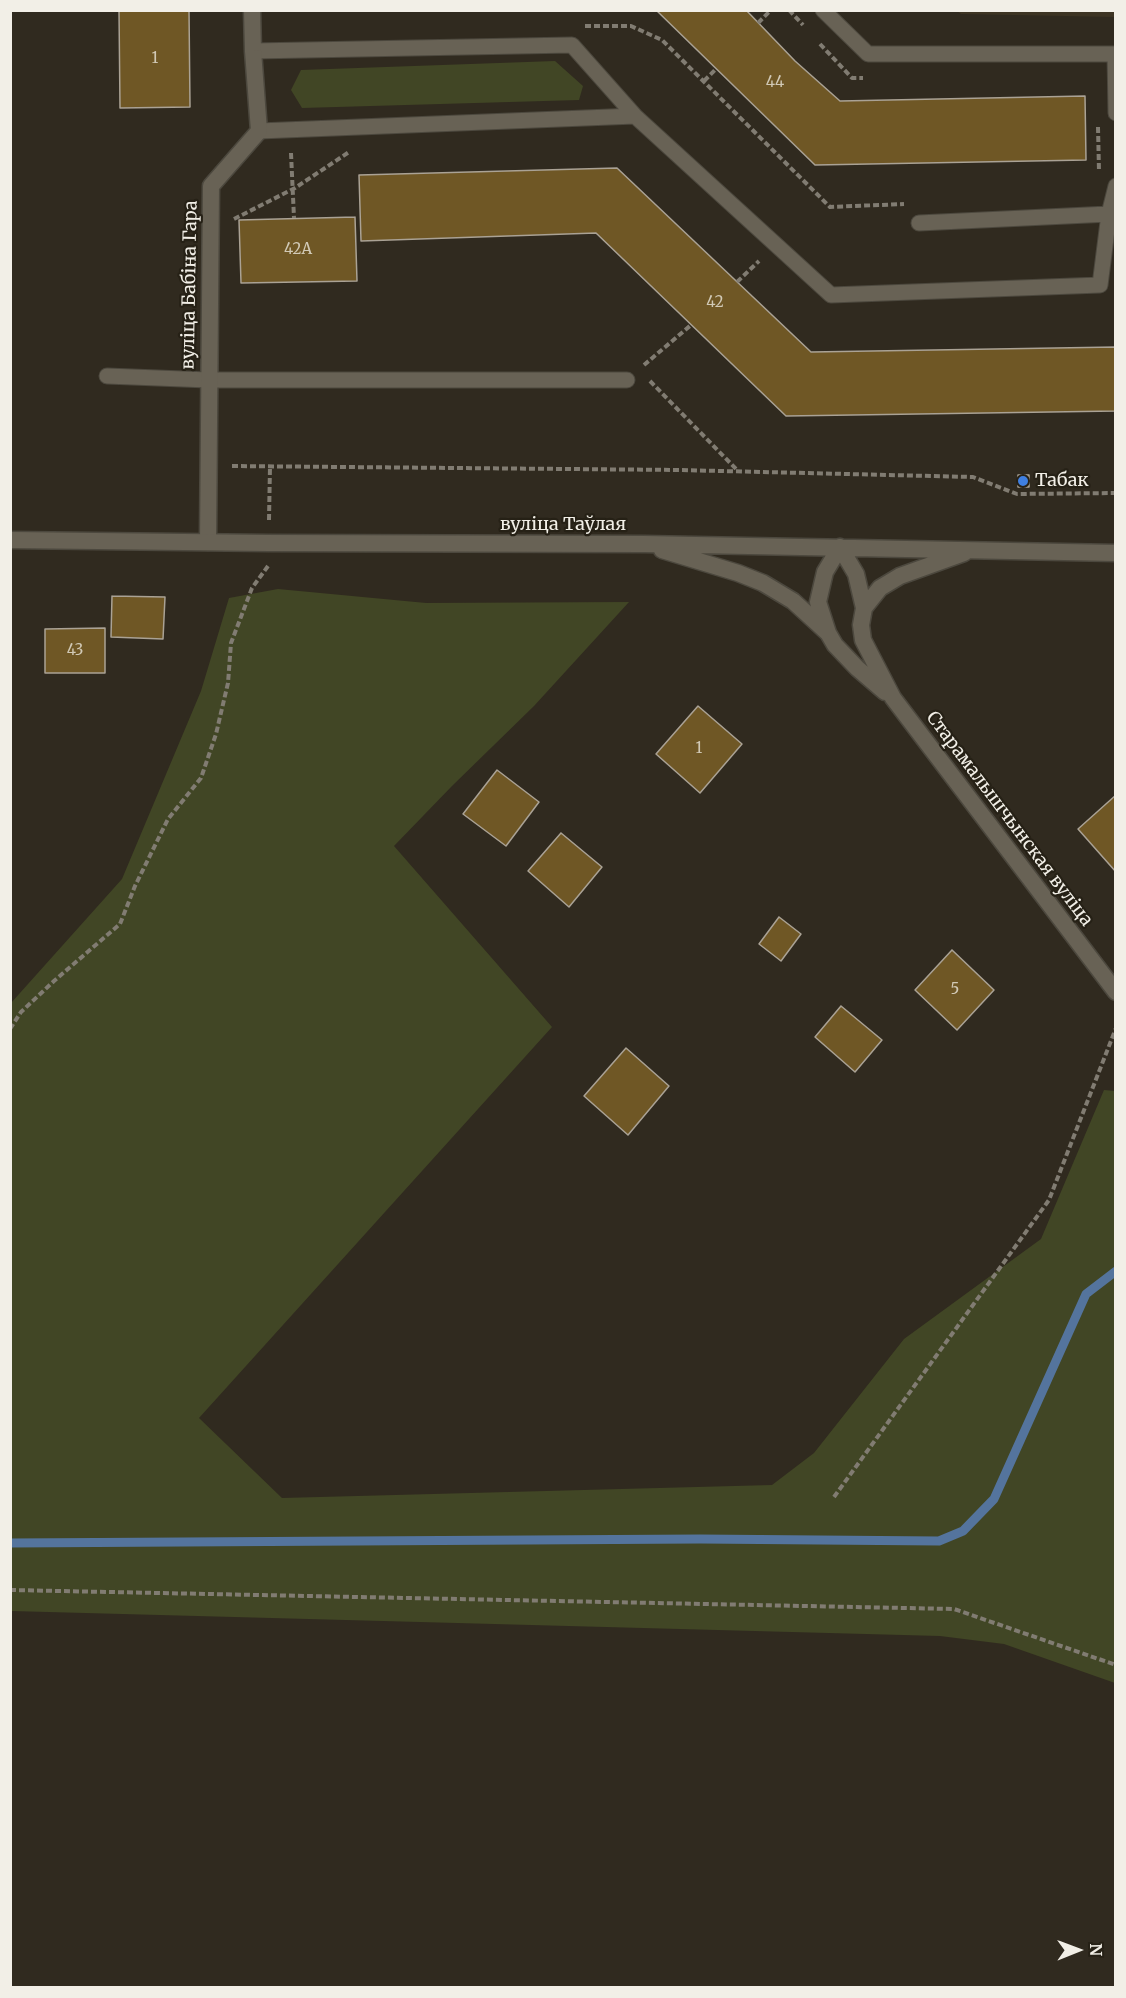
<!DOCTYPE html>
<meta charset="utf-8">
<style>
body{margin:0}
#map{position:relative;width:1126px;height:1998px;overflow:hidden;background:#302a1f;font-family:Merriweather,serif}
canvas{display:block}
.frame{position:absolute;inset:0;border:12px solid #f2efe7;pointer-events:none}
.north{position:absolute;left:1048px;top:1920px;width:60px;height:60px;-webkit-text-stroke:4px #262116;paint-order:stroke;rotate:89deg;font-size:16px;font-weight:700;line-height:24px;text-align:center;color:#f2efe7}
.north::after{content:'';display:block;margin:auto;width:21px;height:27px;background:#f2efe7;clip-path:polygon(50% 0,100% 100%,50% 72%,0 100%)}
</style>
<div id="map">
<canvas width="1126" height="1998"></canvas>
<div class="frame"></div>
<div class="north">N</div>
</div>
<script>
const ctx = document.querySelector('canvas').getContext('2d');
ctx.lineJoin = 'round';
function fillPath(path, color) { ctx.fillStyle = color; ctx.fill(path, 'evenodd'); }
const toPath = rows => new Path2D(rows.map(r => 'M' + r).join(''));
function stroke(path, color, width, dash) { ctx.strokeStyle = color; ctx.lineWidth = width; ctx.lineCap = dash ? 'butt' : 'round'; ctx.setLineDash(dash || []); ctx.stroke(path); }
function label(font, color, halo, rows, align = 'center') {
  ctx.font = font + ' Merriweather,serif'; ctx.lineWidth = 4.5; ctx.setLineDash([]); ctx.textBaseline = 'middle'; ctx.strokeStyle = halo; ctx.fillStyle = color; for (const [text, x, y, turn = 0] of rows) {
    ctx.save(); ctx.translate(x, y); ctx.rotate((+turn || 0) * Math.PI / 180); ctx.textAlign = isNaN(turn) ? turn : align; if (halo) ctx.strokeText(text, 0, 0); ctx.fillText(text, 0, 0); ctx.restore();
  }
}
const built = toPath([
 [1115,10,1115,17,961,14,957,11]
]);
const green = toPath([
 [555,61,583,86,579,100,302,108,291,90,301,70],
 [278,589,426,603,629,602,534,706,452,786,394,846,552,1027,199,1418,282,1498,772,1485,814,1453,904,1339,1041,1239,1104,1090,1115,1091,1115,1683,1004,1644,940,1636,11,1611,11,1003,122,879,201,691,229,598]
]);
const stream = toPath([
 [10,1543,700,1539,939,1541,963,1531,994,1499,1086,1294,1116,1271]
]);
const building = toPath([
 [119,10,189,10,190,107,120,108,119,10],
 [656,10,746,10,795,61,840,101,1085,96,1086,160,815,165,656,10],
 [617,168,811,352,1116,347,1116,411,786,416,596,233,361,241,359,175,617,168],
 [355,217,357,281,241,283,239,220,355,217],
 [1018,475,1029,475,1029,487,1018,487,1018,475],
 [112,596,165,597,163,639,111,637,112,596],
 [105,628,105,673,45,673,45,629,105,628],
 [698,706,742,744,700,793,656,754,698,706],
 [497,770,539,802,506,846,463,814,497,770],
 [1116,795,1116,872,1078,829,1116,795],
 [561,833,602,867,569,907,528,871,561,833],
 [779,917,801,934,781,961,759,944,779,917],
 [952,950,994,990,957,1030,915,990,952,950],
 [841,1006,882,1040,855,1072,815,1037,841,1006],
 [626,1048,669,1086,628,1135,584,1096,626,1048]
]);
const path = toPath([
 [789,10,803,25],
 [758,23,771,10],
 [585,26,631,26,662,40,830,207,904,204],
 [820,44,852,78,863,78],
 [704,81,716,69],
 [1098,127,1099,171],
 [291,153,294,218],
 [234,219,295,188,349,152],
 [737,282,759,261],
 [644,365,691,325],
 [650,381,739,472],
 [232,466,679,470,973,477,1017,494,1116,493],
 [269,520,270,467],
 [10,1029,21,1012,54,981,120,924,135,886,168,819,201,778,216,734,228,683,231,643,252,588,268,566],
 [834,1497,1049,1200,1116,1028],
 [10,1590,954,1609,1116,1665]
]);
const service = toPath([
 [823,10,868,54,1115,54,1116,113],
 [253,51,572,45,635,116],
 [259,131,635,116,831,295,1100,285,1109,214,919,223],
 [1109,214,1116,186],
 [107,376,208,380,627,380]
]);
const minor = toPath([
 [208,542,211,186,259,131,253,51,252,10]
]);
const secondary = toPath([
 [10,540,269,543,644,544,1116,553],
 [840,547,856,574,864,608,861,625,863,640,893,698,1116,992],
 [662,550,738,573,763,583,793,601,828,633,835,645,857,668,885,692],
 [864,608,880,588,900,576,964,553],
 [828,633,818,602,825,572,840,547]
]);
const markers = [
 [1023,481,6,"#3f7fe0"]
];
const numberNames = [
 ["1",155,59],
 ["44",775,83],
 ["42А",298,250],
 ["42",715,303],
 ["43",75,651],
 ["1",699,749],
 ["5",955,990]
];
const streetNames = [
 ["вуліца Бабіна Гара",190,285,-89],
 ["вуліца Таўлая",563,525],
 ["Старамалышчынская вуліца",1009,819,53]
];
const poiNames = [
 ["Табак",1035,481]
];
fillPath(built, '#3d3423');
fillPath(green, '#414625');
stroke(stream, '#54749d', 9);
fillPath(building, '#6f5725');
stroke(building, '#aaa295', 1.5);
stroke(service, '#4c483e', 17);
stroke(minor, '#4c483e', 19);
stroke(secondary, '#4c483e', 19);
stroke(path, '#817c72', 4, [6, 3]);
stroke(service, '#686255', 15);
stroke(minor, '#686255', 16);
stroke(secondary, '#686255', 16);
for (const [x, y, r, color] of markers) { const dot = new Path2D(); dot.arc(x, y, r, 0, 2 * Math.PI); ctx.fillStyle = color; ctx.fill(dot); stroke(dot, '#262116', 2); }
label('15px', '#d1c9b6', null, numberNames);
label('18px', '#f2efe7', '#262116', streetNames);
label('18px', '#f2efe7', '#262116', poiNames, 'left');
</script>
